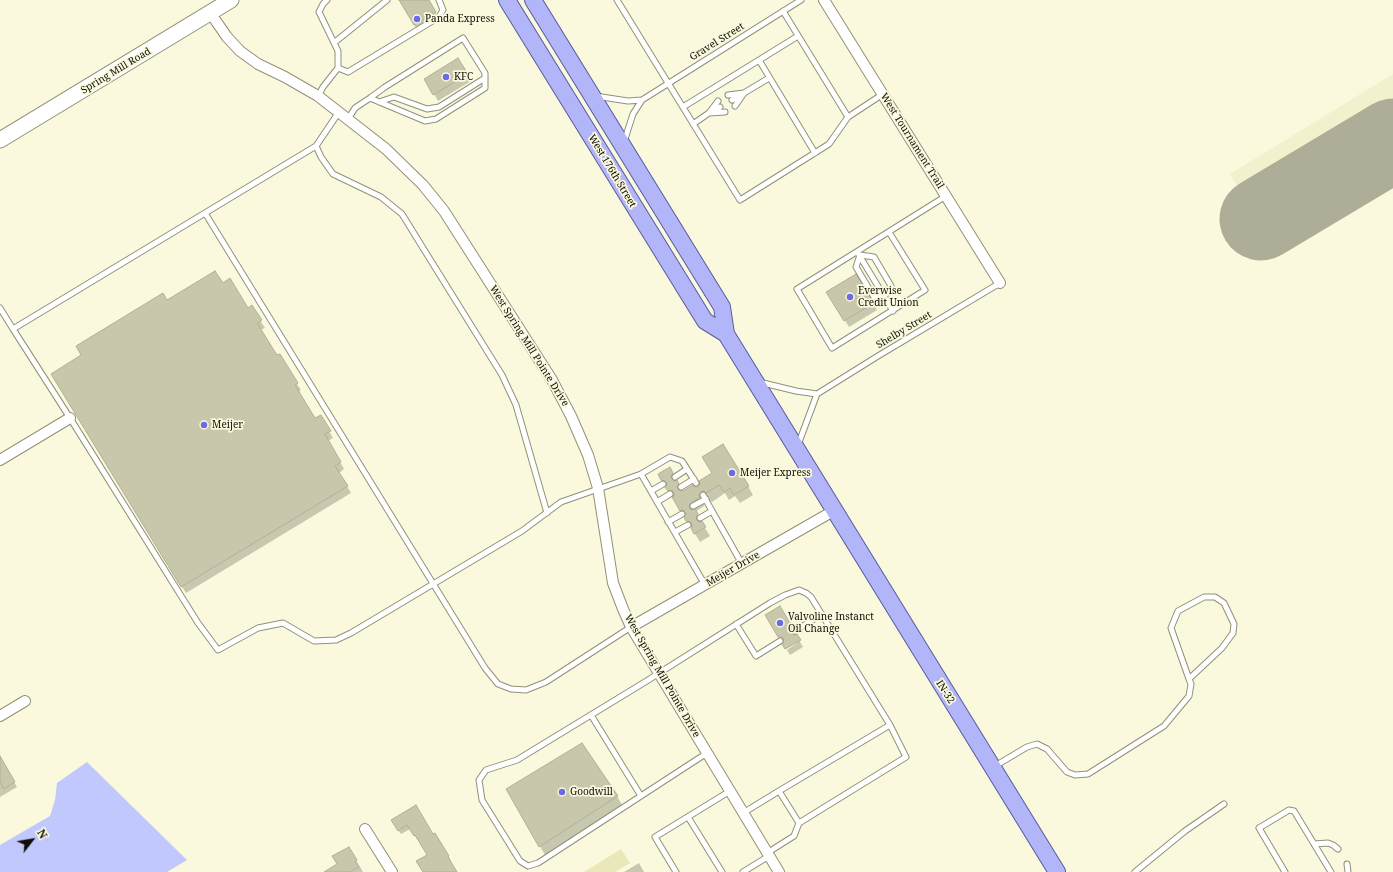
<!DOCTYPE html>
<style>
body{margin:0}
#map{position:relative;width:1393px;height:872px;overflow:hidden;background:#faf9dd;font-family:"Noto Serif",serif}
canvas{display:block}
.north{position:absolute;left:12px;top:820px;width:40px;height:40px;-webkit-text-stroke:3px #faf9dd;paint-order:stroke;rotate:59deg;font-size:11px;font-weight:700;line-height:16px;text-align:center;color:#0f0e06}
.north::after{content:'';display:block;margin:auto;width:14px;height:18px;background:#0f0e06;clip-path:polygon(50% 0,100% 100%,50% 72%,0 100%)}
</style>
<div id="map">
<canvas width="1393" height="872"></canvas>
<div class="north">N</div>
</div>
<script>
const ctx = document.querySelector('canvas').getContext('2d');
ctx.lineJoin = 'round';
function fillPath(path, color) { ctx.fillStyle = color; ctx.fill(path, 'evenodd'); }
const toPath = rows => new Path2D(rows.map(r => 'M' + r).join(''));
function stroke(path, color, width, dash) { ctx.strokeStyle = color; ctx.lineWidth = width; ctx.lineCap = dash ? 'butt' : 'round'; ctx.setLineDash(dash || []); ctx.stroke(path); }
function label(font, color, halo, rows, align = 'center') {
  ctx.font = font + ' "Noto Serif",serif'; ctx.lineWidth = 3.5; ctx.setLineDash([]); ctx.textBaseline = 'middle'; ctx.strokeStyle = halo; ctx.fillStyle = color; for (const [text, x, y, turn = 0] of rows) {
    ctx.save(); ctx.translate(x, y); ctx.rotate((+turn || 0) * Math.PI / 180); ctx.textAlign = isNaN(turn) ? turn : align; if (halo) ctx.strokeText(text, 0, 0); ctx.fillText(text, 0, 0); ctx.restore();
  }
}
const built = toPath([
 [1393,74,1393,174,1275,247,1230,174]
]);
const green = toPath([
 [621,849,630,863,615,872,584,872]
]);
const water = toPath([
 [87,762,187,860,167,872,0,872,0,845,50,816,55,800,57,783]
]);
const shadow = toPath([
 [402,0,428,0,439,19,418,31,400,1],
 [457,59,471,81,438,101,426,79],
 [222,284,248,309,252,307,265,328,260,330,276,357,279,355,297,384,301,390,298,392,315,420,320,416,333,438,328,441,344,469,339,473,351,493,186,593,52,374,167,302],
 [828,292,873,303,877,310,849,327],
 [670,469,682,492,698,488,701,485,700,481,748,486,753,495,740,503,735,496,729,500,725,493,712,502,709,500,706,501,704,504,704,506,695,512,710,536,700,542,659,475],
 [780,608,803,647,790,655,787,650,797,643,796,641,787,647,787,649,766,616],
 [0,758,17,787,0,797],
 [507,789,617,796,622,805,545,855],
 [416,806,433,836,435,835,449,857,451,861,450,862,456,872,424,872,428,855,418,839,417,839,410,829,401,834,392,820],
 [349,848,363,872,334,872],
 [639,863,644,872,624,872]
]);
const runway = toPath([
 [1261,219,1393,140]
]);
const building = toPath([
 [399,0,429,0,436,12,414,25,399,0],
 [458,58,468,74,433,95,424,79,458,58],
 [215,271,223,283,230,278,248,308,252,305,262,320,257,323,277,355,280,354,298,383,295,385,315,418,321,415,331,431,325,434,341,462,335,466,348,486,181,587,51,374,81,355,76,346,163,293,167,300,215,271],
 [856,274,874,303,844,321,826,292,856,274],
 [723,444,749,486,734,495,730,488,724,492,719,485,706,493,703,491,701,492,699,495,700,497,691,503,689,506,691,510,695,509,698,514,696,518,697,520,700,522,702,521,706,527,694,534,691,528,692,526,691,523,686,521,684,517,686,514,685,512,682,510,680,511,672,497,674,496,674,492,672,490,668,491,665,487,667,484,666,482,661,480,658,474,670,467,673,473,671,476,672,479,674,481,677,480,679,484,677,487,679,490,683,491,693,485,695,487,698,487,700,484,699,481,712,473,702,457,723,444],
 [780,606,793,628,791,630,791,633,794,635,797,634,801,640,785,649,782,644,784,639,782,637,778,637,765,615,780,606],
 [582,743,618,796,539,847,506,789,582,743],
 [0,756,15,782,4,789,0,782,0,756],
 [416,805,433,834,435,833,449,856,448,857,457,872,423,872,416,861,427,855,415,835,414,836,407,825,398,831,391,820,416,805],
 [349,847,357,860,355,862,359,867,350,872,324,872,337,864,332,856,349,847]
]);
const lane = toPath([
 [617,0,740,200,829,144,848,117,883,94],
 [783,11,848,117],
 [335,42,387,0],
 [759,60,815,153],
 [338,68,348,72,439,17,443,10,439,0],
 [728,95,744,93,769,78],
 [318,96,323,87,338,68,338,51,319,12,323,4,327,0],
 [595,96,628,101,642,100],
 [732,100,741,95],
 [379,102,394,97,427,109,439,107,485,78],
 [735,106,744,93],
 [683,107,798,36],
 [711,112,720,107],
 [709,113,725,112],
 [348,119,355,108,370,98,385,87,463,38,485,73,485,88,436,119,425,121,370,98],
 [693,124,709,113,718,101],
 [624,142,633,114,642,100,801,0],
 [316,146,321,157,333,174,381,197,402,214,423,248,502,375,516,405,547,513],
 [205,213,485,668,498,684,511,689,526,690,546,682,631,627],
 [889,232,925,290,832,348,797,289,946,196],
 [859,255,893,311],
 [860,255,874,257,891,286,884,297,874,297,856,267,860,255],
 [0,308,13,329,316,146,339,112],
 [13,329,70,418,198,623,218,650,258,628,283,623,314,641,336,640,351,633,522,531,561,502,641,474,670,457,682,461,696,483],
 [759,382,796,391,817,394,878,356,1000,283],
 [798,445,817,394],
 [641,474,705,585],
 [675,477,687,469],
 [681,487,694,479],
 [651,491,663,484],
 [703,495,742,564],
 [657,502,670,494],
 [693,506,706,499],
 [700,518,712,511],
 [668,522,682,514],
 [675,532,688,525],
 [736,624,756,656,780,641],
 [795,631,822,614],
 [591,715,641,796],
 [707,753,538,863,528,866,520,861,482,800,479,780,486,770,517,760,645,682,770,603,785,595,799,590,806,593,811,597,890,725,906,757,799,823],
 [995,766,1027,747,1037,744,1047,749,1067,772,1075,775,1088,774,1164,726,1189,696,1191,684,1189,679,1171,628,1178,611,1204,597,1215,597,1224,603,1234,624,1233,633,1222,648,1189,679],
 [779,791,890,725],
 [743,813,779,791,799,823,794,836,767,853],
 [688,817,722,872],
 [1314,844,1328,843,1333,845,1338,849],
 [1347,864,1348,872],
 [676,872,655,837,730,791],
 [743,872,769,856],
 [1135,872,1185,831,1224,804],
 [1285,872,1259,828,1289,810,1294,811,1331,872]
]);
const street = toPath([
 [824,0,1000,283],
 [211,14,227,37,240,51,258,64,285,77,318,96,386,149,423,185,444,211,552,380,571,416,588,455,598,488,613,583,623,609,631,627,779,872],
 [0,460,70,418],
 [631,627,835,510],
 [0,716,25,701],
 [365,829,392,872]
]);
const secondary = toPath([
 [0,140,231,0]
]);
const primary = toPath([
 [507,0,705,321,726,334],
 [533,0,722,307,726,334,1057,872]
]);
const markers = [
 [417,19,4,"#6a6be5"],
 [446,77,4,"#6a6be5"],
 [850,297,4,"#6a6be5"],
 [204,425,4,"#6a6be5"],
 [732,473,4,"#6a6be5"],
 [780,623,4,"#6a6be5"],
 [562,792,4,"#6a6be5"]
];
const poiNames = [
 ["Panda Express",425,19],
 ["KFC",454,77],
 ["Everwise",858,291],
 ["Credit Union",858,303],
 ["Meijer",212,425],
 ["Meijer Express",740,473],
 ["Valvoline Instanct",788,617],
 ["Oil Change",788,629],
 ["Goodwill",570,792]
];
const streetNames = [
 ["Gravel Street",717,42,-32],
 ["Spring Mill Road",116,71,-31],
 ["West Tournament Trail",912,141,58],
 ["West 176th Street",612,171,59],
 ["Shelby Street",904,330,-31],
 ["West Spring Mill Pointe Drive",529,346,58],
 ["Meijer Drive",733,569,-30],
 ["West Spring Mill Pointe Drive",662,676,60],
 ["IN-32",945,692,58]
];
fillPath(built, '#f2f1cd');
fillPath(green, '#eae8b8');
fillPath(water, '#c1c8fe');
fillPath(shadow, '#0003');
stroke(runway, '#aeae98', 83);
fillPath(building, '#c8c7ac');
stroke(building, '#b1b095', 1);
stroke(lane, '#929178', 7);
stroke(street, '#929178', 12);
stroke(secondary, '#929178', 17);
stroke(primary, '#575b9f', 18);
stroke(lane, '#fff', 5);
stroke(street, '#fff', 10);
stroke(secondary, '#fff', 15);
stroke(primary, '#b2b5f7', 16);
for (const [x, y, r, color] of markers) { const dot = new Path2D(); dot.arc(x, y, r, 0, 2 * Math.PI); ctx.fillStyle = color; ctx.fill(dot); stroke(dot, '#faf9dd', 1.5); }
label('10px', '#0f0e06', '#faf9dd', poiNames, 'left');
label('10px', '#0f0e06', '#faf9dd', streetNames);
</script>
